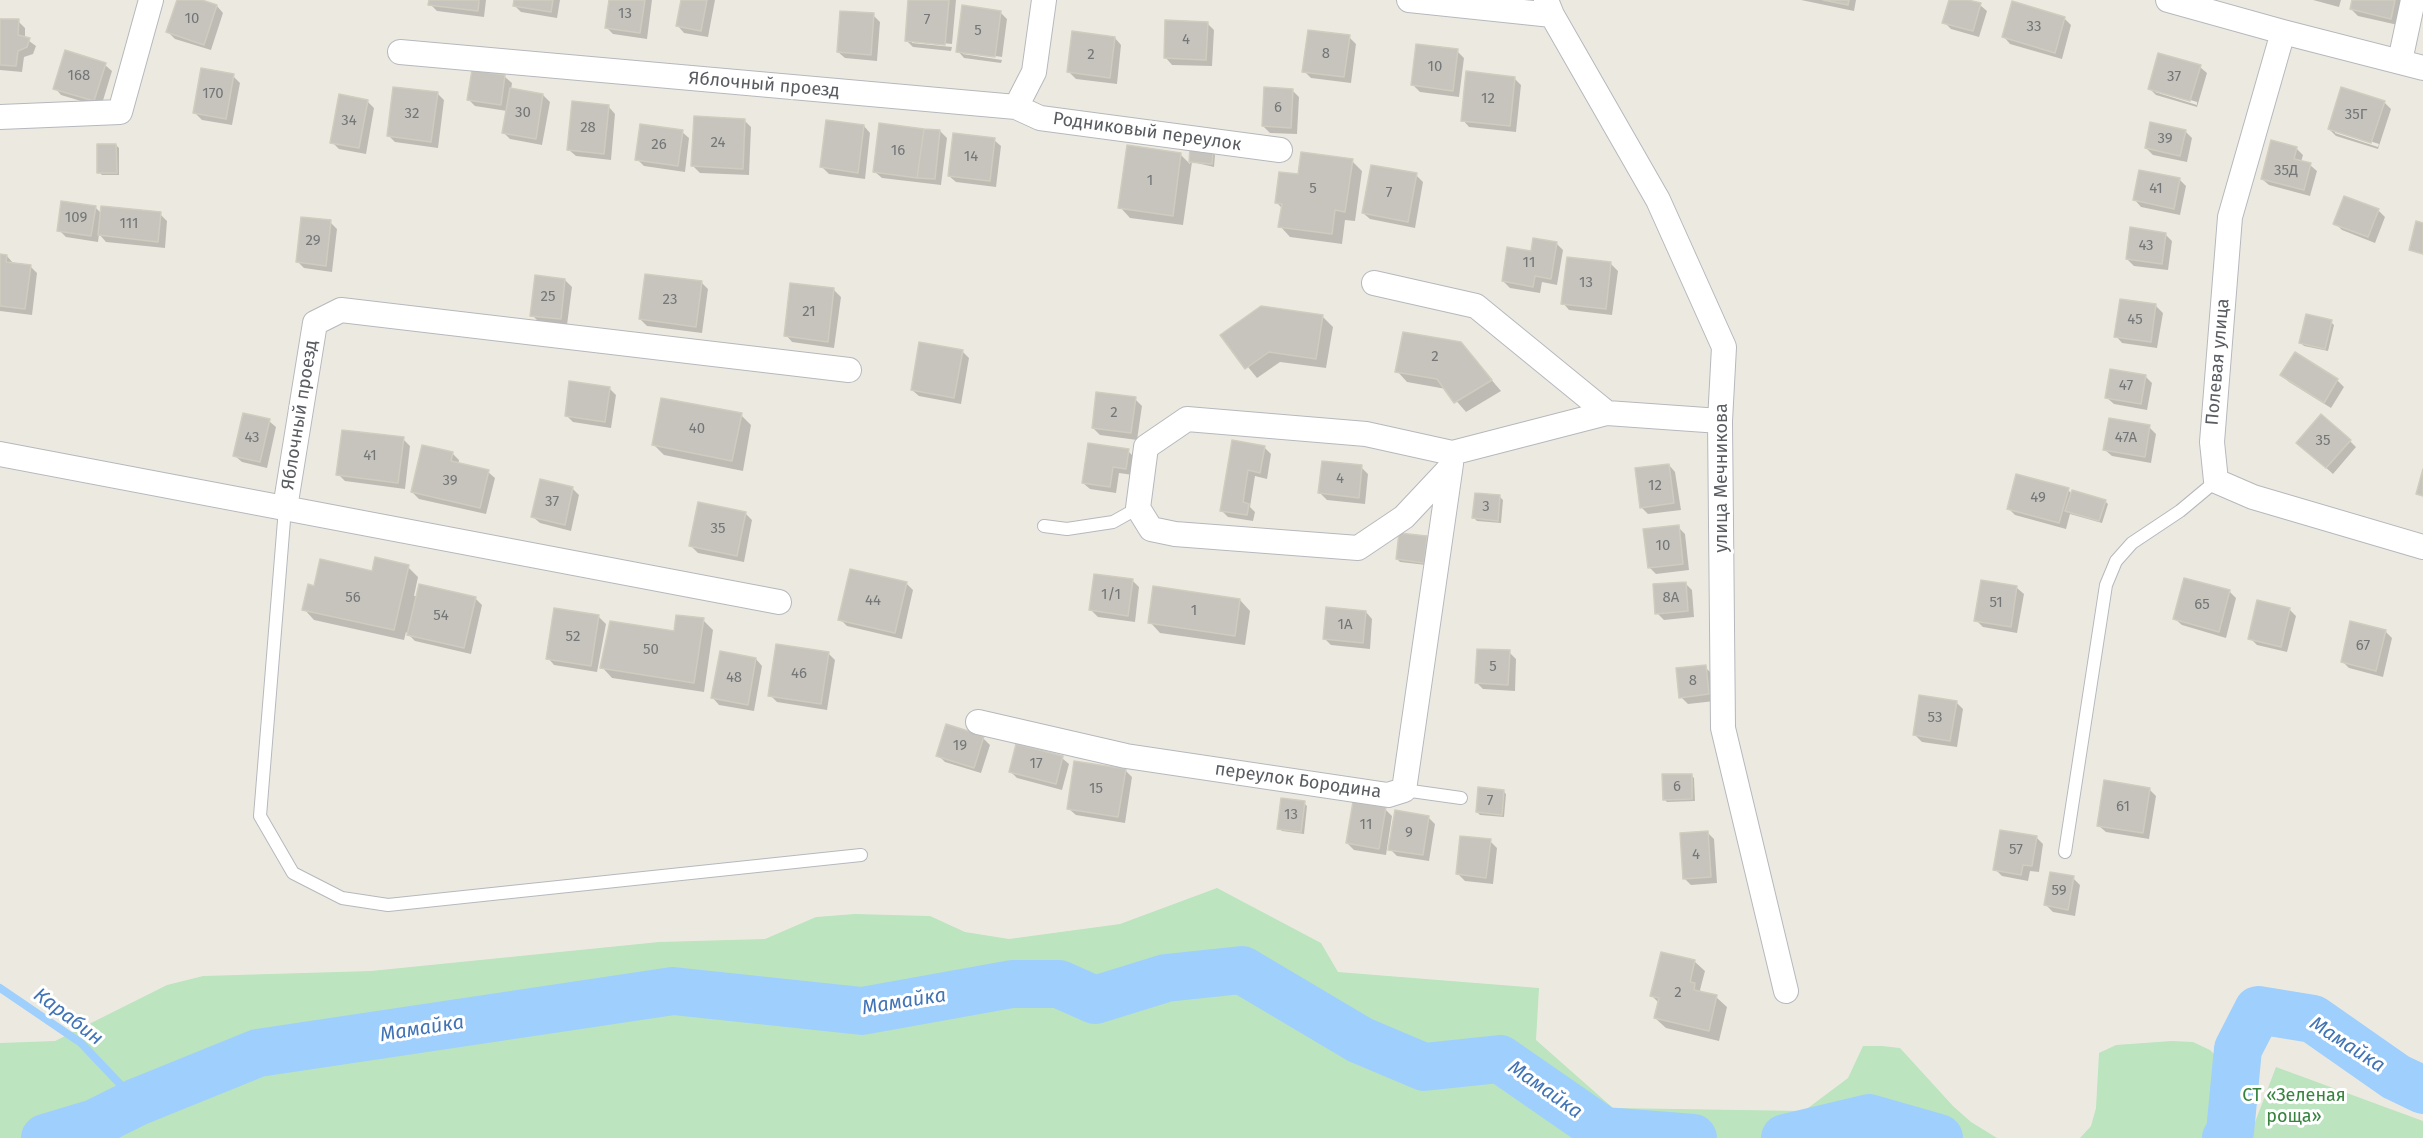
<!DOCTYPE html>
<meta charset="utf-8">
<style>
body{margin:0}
canvas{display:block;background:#eceae0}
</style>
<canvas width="2423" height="1138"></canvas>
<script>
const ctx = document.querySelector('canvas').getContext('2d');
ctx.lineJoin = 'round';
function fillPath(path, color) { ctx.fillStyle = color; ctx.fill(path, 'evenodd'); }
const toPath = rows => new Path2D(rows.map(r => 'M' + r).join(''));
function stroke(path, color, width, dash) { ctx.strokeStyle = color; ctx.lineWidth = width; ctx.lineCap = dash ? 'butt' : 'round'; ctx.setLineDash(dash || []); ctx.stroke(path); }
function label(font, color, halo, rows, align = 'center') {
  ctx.font = font + ' "Fira Sans",sans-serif'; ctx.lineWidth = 6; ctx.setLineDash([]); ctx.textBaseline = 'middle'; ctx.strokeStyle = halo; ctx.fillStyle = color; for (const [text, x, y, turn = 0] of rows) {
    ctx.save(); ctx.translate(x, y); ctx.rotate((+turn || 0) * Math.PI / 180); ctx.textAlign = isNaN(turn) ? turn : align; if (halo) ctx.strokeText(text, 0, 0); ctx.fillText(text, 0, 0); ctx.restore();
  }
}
const green = toPath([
 [1217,888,1321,943,1338,972,1539,988,1536,1040,1613,1108,1804,1111,1848,1078,1863,1046,1882,1046,1900,1048,1953,1106,1971,1122,1997,1138,0,1138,0,1043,55,1041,167,985,203,976,371,971,659,942,765,939,816,917,855,914,930,916,965,932,1009,939,1120,924],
 [2172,1041,2193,1042,2210,1050,2223,1063,2251,1110,2234,1138,2080,1138,2091,1126,2096,1108,2099,1053,2116,1045],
 [2276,1067,2423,1121,2423,1138,2249,1138]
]);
const shadow = toPath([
 [178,0,197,0,217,6,223,13,211,50,175,39,168,32],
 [430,0,486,0,484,17,437,11,430,4],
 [515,0,560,0,557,18,521,12,514,5],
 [610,0,652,0,647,39,613,34,606,27],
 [683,0,715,0,708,37,684,33,678,26],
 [910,0,956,0,952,44,912,40,912,43,952,47,951,51,913,47,906,40],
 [1801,0,1856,0,1854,11],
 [1950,0,1963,0,1980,5,1987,11,1979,37,1951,29,1944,22],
 [2313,0,2341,0,2339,7],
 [2353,0,2403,0,2398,25,2358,16,2351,9],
 [1000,12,1007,19,1002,57,963,51,963,54,1002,60,1001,63,964,58,958,51],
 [873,15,880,22,877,61,845,58,838,52],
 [2064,18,2071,25,2062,59,2010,44,2004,37],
 [18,21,25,28,25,38,36,46,33,54,24,57,22,72,0,70,0,32],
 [1207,23,1214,30,1212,66,1172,65,1166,58],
 [1349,37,1356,44,1351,83,1311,78,1304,71],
 [1115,38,1121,45,1117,84,1076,79,1069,72],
 [1457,51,1464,58,1459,97,1420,92,1413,85],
 [105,65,112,71,101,107,61,95,55,88],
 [2200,67,2207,73,2197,107,2156,95,2149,88],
 [2155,89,2197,102,2197,105,2155,92],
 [233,76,240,83,232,125,202,120,195,113],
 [505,77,512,83,511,90,543,95,550,102,542,145,510,139,503,132,507,111,475,106,468,99],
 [1514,78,1521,85,1516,132,1469,127,1463,120],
 [1293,91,1299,97,1297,134,1270,133,1263,126],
 [437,93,444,100,438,148,395,142,389,136],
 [367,101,374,108,366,154,339,149,332,142],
 [2384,102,2391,109,2378,149,2336,136,2329,129],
 [2335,130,2379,144,2378,147,2335,133],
 [609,107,615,114,611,160,576,156,569,150],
 [744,120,751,127,749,175,700,173,693,166],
 [864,126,870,133,865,179,829,174,822,167],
 [940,131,947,138,941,185,882,178,875,172],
 [2185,131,2192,138,2187,162,2153,155,2146,148],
 [682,132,689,138,685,172,644,166,637,159],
 [994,140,1001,146,996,187,956,182,949,176],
 [116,145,119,148,119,175,102,175,99,172],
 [2296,148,2303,155,2301,162,2310,165,2317,171,2310,196,2269,185,2262,179],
 [1192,150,1212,152,1215,155,1214,167,1192,162,1183,225,1130,218,1120,207,1181,155,1190,164],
 [1352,161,1362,171,1355,221,1345,220,1342,244,1290,237,1280,226,1282,208,1276,202,1299,176],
 [1416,175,1423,182,1415,228,1370,219,1363,213],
 [2179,179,2186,186,2180,215,2141,207,2135,200],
 [95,207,101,213,160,214,167,221,165,248,106,242,99,234,98,242,66,237,59,230],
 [2378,210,2385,217,2375,243,2342,230,2335,223],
 [330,222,337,229,332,272,304,268,297,261],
 [2165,234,2172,241,2168,270,2134,266,2127,259],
 [1556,243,1563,250,1557,285,1542,282,1540,293,1510,288,1503,281,1532,252],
 [0,256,7,256,13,263,30,266,37,273,32,315,0,311],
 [1611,264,1618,271,1612,315,1569,310,1563,303],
 [565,280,572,287,567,325,539,322,532,315],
 [701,282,708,289,702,333,647,326,640,319],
 [834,290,841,297,834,348,792,342,786,335],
 [2156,306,2163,313,2157,348,2122,343,2116,336],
 [1322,316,1333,327,1326,368,1280,362,1257,378,1222,335],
 [2331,322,2334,325,2328,351,2304,346,2301,343],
 [1460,343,1501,391,1466,412,1446,389,1407,382,1397,371],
 [962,351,969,358,961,404,919,396,912,390],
 [2282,375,2337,380,2344,387,2331,408,2289,382],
 [2145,376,2152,383,2147,410,2114,404,2107,398],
 [609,388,616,395,611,428,573,422,566,415],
 [1135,399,1142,406,1137,440,1100,435,1093,428],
 [741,415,751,425,743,471,664,455,654,445],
 [269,421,276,427,267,468,242,462,235,456],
 [2149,427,2156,434,2151,463,2112,456,2105,450],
 [403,439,410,446,405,489,345,481,338,474],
 [1233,441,1264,447,1271,454,1267,479,1255,476,1250,507,1255,512,1253,521,1228,517,1221,510],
 [2350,441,2356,447,2333,474,2305,449],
 [1128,451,1135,458,1133,475,1119,473,1116,493,1090,489,1083,483],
 [453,454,459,460,458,465,488,472,495,478,486,514,419,499,412,492],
 [1669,465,1675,472,1681,510,1648,514,1641,507],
 [1361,467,1368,474,1365,504,1327,500,1320,493],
 [572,488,579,495,571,531,540,523,533,517],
 [2068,490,2072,494,2105,501,2108,504,2102,523,2070,514,2066,529,2015,515,2008,508],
 [1500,497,1503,500,1501,523,1477,521,1474,518],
 [745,513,752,520,744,562,698,553,691,546],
 [1678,527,1685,534,1689,570,1656,574,1649,567],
 [1426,538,1429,541,1426,565,1400,562,1397,559],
 [408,567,418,577,414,596,475,598,482,605,471,654,415,641,406,632,404,640,314,620,304,609,373,573],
 [1132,580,1139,587,1135,622,1098,617,1091,610],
 [906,583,913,590,902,639,847,626,840,619],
 [1685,583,1692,590,1694,617,1664,620,1657,613],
 [2017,588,2024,594,2017,633,1983,627,1976,620],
 [2230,592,2236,598,2226,638,2182,625,2175,619],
 [1240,600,1250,611,1245,645,1160,633,1150,622],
 [2289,609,2296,616,2287,652,2257,645,2250,638],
 [1366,612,1372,619,1370,649,1331,645,1324,638],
 [599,617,606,624,597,672,554,665,548,658],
 [703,620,713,630,704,692,612,678,602,667],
 [2385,631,2392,638,2383,677,2349,668,2342,661],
 [1509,652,1516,659,1515,691,1483,689,1476,682],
 [828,653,835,660,827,710,777,702,770,695],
 [756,659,762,666,754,711,719,705,713,698],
 [1705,667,1712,674,1715,701,1688,704,1681,697],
 [1956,702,1963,709,1957,747,1922,742,1915,735],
 [983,738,990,745,981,773,945,762,938,755],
 [1062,758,1069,764,1062,790,1017,778,1010,771],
 [1125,770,1132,777,1125,823,1076,815,1069,809],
 [1691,775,1694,778,1695,801,1667,802,1664,799],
 [2149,789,2156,796,2149,839,2106,832,2099,826],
 [1503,791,1506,794,1504,817,1480,815,1477,812],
 [1304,803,1307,806,1304,834,1282,831,1279,828],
 [1385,809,1392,816,1386,855,1354,850,1347,843],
 [1428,817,1435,824,1429,861,1397,856,1390,849],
 [1708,833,1714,839,1717,883,1691,885,1684,878],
 [2036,837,2043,844,2039,872,2030,871,2028,881,2002,876,1995,869],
 [1490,841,1497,848,1493,884,1465,881,1458,874],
 [2073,878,2080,885,2075,916,2053,912,2046,905],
 [1694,961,1705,971,1700,990,1704,994,1716,997,1727,1007,1719,1041,1666,1028,1655,1018,1659,1003,1652,996]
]);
const stream = toPath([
 [0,988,81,1043,137,1102]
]);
const river = toPath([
 [45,1138,95,1123,137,1102,258,1053,673,991,862,1011,1012,984,1059,984,1095,1000,1166,978,1242,970,1360,1040,1424,1067,1500,1059,1604,1131,1693,1138],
 [1785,1138,1869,1118,1939,1138],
 [2226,1138,2230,1132,2238,1049,2258,1010,2313,1019,2396,1077,2423,1090]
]);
const building = toPath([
 [177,0,202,0,217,5,204,45,166,32,177,0],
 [429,0,479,0,478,11,428,5,429,0],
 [514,0,553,0,551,12,513,6,514,0],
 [609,0,645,0,640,33,605,28,609,0],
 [681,0,707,0,701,31,676,26,681,0],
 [908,0,949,0,945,45,905,41,908,0],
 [1823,0,1849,0,1848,5,1823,0],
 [1949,0,1968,0,1981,3,1973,31,1942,23,1949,0],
 [2352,0,2395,0,2391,19,2350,9,2352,0],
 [2012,1,2065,17,2055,53,2002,37,2012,1],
 [962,5,1001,11,995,57,956,52,962,5],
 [840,11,874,13,871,55,837,52,840,11],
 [0,19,19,19,18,35,30,38,27,47,18,51,16,66,0,65,0,19],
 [1165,20,1208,22,1206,60,1164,58,1165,20],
 [1308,30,1350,35,1344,77,1302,72,1308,30],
 [1072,31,1115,37,1110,78,1067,72,1072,31],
 [1416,44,1458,49,1453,91,1411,85,1416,44],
 [65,50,106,63,94,101,53,89,65,50],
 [2158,53,2201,65,2190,101,2148,89,2158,53],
 [201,68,234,74,226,119,193,113,201,68],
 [472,70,505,75,501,105,467,100,472,70],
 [1466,71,1515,77,1510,126,1461,121,1466,71],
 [393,87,438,92,431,142,387,136,393,87],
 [1264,87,1293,89,1291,128,1262,126,1264,87],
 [2341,87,2385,101,2371,143,2328,129,2341,87],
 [510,88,543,94,536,139,502,133,510,88],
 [339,94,368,100,359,148,330,143,339,94],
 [572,101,609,105,604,154,567,150,572,101],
 [694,116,745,119,743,169,691,166,694,116],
 [826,120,864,125,858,173,820,167,826,120],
 [2150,122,2186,130,2180,156,2145,148,2150,122],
 [879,123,924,129,917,178,873,172,879,123],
 [640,124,683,130,678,166,635,160,640,124],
 [924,129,940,130,935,179,917,178,924,129],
 [953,133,995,138,990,181,948,176,953,133],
 [2271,140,2297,147,2294,159,2311,163,2304,190,2261,179,2271,140],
 [97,144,116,144,117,173,97,173,97,144],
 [1127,145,1181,153,1173,216,1118,208,1127,145],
 [1190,148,1213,151,1212,164,1189,162,1190,148],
 [1301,152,1353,159,1345,212,1335,210,1332,234,1278,227,1282,204,1275,203,1279,172,1298,174,1301,152],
 [1371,165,1417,173,1408,222,1362,213,1371,165],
 [2139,170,2180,178,2174,209,2133,200,2139,170],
 [2344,196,2379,209,2368,237,2333,224,2344,196],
 [61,201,96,206,91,236,57,231,61,201],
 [101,206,161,212,158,242,98,235,101,206],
 [301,217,331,220,326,266,296,262,301,217],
 [2416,221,2423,223,2423,254,2409,250,2416,221],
 [2130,227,2166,233,2162,264,2126,259,2130,227],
 [1533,238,1557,242,1551,279,1535,276,1533,287,1502,281,1507,247,1531,251,1533,238],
 [0,254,7,255,6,262,31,265,25,309,0,306,0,254],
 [1567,257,1611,262,1606,309,1561,304,1567,257],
 [645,274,702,281,696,327,639,319,645,274],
 [535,275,565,279,561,319,530,316,535,275],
 [790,283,834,288,828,342,784,336,790,283],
 [2120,299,2156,304,2151,342,2114,337,2120,299],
 [1261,306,1323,315,1316,359,1269,352,1245,369,1220,335,1261,306],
 [2306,314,2332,320,2325,349,2299,343,2306,314],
 [1403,332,1461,342,1492,380,1454,403,1437,379,1395,372,1403,332],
 [919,342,963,350,954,398,911,390,919,342],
 [2295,352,2338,379,2324,403,2280,375,2295,352],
 [2110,369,2146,375,2141,404,2105,398,2110,369],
 [569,381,610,387,605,422,565,416,569,381],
 [1096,392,1136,397,1131,433,1092,428,1096,392],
 [661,398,742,413,732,461,652,445,661,398],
 [243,413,270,419,260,462,233,456,243,413],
 [2321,414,2351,440,2326,468,2296,443,2321,414],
 [2109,418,2150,425,2145,457,2103,450,2109,418],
 [342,430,404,437,398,483,336,475,342,430],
 [1232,440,1265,446,1260,473,1248,470,1243,502,1249,504,1247,515,1220,511,1232,440],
 [1088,443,1129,449,1126,469,1113,467,1110,487,1082,483,1088,443],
 [422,445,453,452,451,461,489,470,480,508,411,492,422,445],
 [1322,461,1362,465,1359,498,1318,493,1322,461],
 [1669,464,1674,503,1640,508,1635,468,1669,464],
 [2423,469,2423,496,2416,494,2423,469],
 [2016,474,2069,488,2059,523,2007,509,2016,474],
 [540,479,573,487,565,525,531,517,540,479],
 [2072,490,2106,500,2099,521,2065,511,2072,490],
 [1475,493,1500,495,1498,521,1472,518,1475,493],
 [698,502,746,512,737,556,689,546,698,502],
 [1679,525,1683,564,1648,568,1643,529,1679,525],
 [1399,533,1427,536,1424,563,1396,559,1399,533],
 [375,557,409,565,394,630,302,610,308,584,314,586,320,559,372,571,375,557],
 [850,569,907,582,895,633,838,620,850,569],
 [1094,574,1133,579,1128,616,1089,610,1094,574],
 [2184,578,2230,590,2219,632,2173,619,2184,578],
 [1981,580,2017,586,2011,627,1974,621,1981,580],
 [1686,582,1688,611,1655,614,1653,584,1686,582],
 [419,584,476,597,464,648,407,635,419,584],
 [1153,586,1240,599,1235,636,1148,623,1153,586],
 [2257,600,2290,608,2281,647,2248,639,2257,600],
 [1326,607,1366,611,1363,643,1323,639,1326,607],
 [554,608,599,615,591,666,546,659,554,608],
 [676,615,704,618,694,683,600,668,610,621,674,631,676,615],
 [2350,621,2386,630,2376,671,2341,662,2350,621],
 [776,644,829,652,821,704,768,696,776,644],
 [1477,649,1510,650,1508,685,1475,683,1477,649],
 [720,651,756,658,748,705,711,698,720,651],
 [1706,665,1709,694,1679,698,1676,668,1706,665],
 [1919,695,1957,701,1950,741,1913,735,1919,695],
 [946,724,984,736,974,768,936,756,946,724],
 [1016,744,1063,756,1056,784,1009,772,1016,744],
 [1074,761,1126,769,1118,817,1067,809,1074,761],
 [1662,774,1692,774,1692,799,1663,800,1662,774],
 [2104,780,2150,788,2143,833,2097,826,2104,780],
 [1478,787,1504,790,1502,815,1476,812,1478,787],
 [1281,798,1305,801,1301,832,1277,829,1281,798],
 [1353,802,1386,807,1379,849,1346,843,1353,802],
 [1395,810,1429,816,1423,855,1388,850,1395,810],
 [2000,830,2037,836,2032,866,2023,865,2021,875,1993,870,2000,830],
 [1708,831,1711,877,1683,879,1680,833,1708,831],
 [1460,836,1491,839,1486,878,1456,874,1460,836],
 [2050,872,2074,876,2068,910,2044,905,2050,872],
 [1661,952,1695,960,1690,982,1695,983,1694,990,1717,995,1709,1031,1654,1018,1659,998,1650,996,1661,952]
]);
const lane = toPath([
 [285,508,260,816,293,873,342,898,388,905,861,855],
 [1044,526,1067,529,1113,522,1138,508],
 [1404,790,1461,798],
 [2065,852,2106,585,2116,561,2132,543,2180,511,2216,481]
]);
const street = toPath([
 [1409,0,1552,15],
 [1546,0,1552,15,1658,200,1724,347,1720,421,1723,728,1786,991],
 [2168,0,2283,32,2423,68],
 [2283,32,2230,217,2212,442,2216,481,2253,497,2423,547],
 [400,52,1016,107,1034,72,1044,0],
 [2400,61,2413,0],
 [1016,107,1040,118,1280,150],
 [0,117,120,112,151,0],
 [1374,283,1476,306,1607,413],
 [0,454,779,602],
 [1450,468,1404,517,1358,548,1175,534,1151,529,1138,508,1146,447,1187,419,1366,434,1452,453,1607,413,1720,421],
 [285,508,315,323,341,310,849,370],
 [978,722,1126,756,1388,795,1404,790,1451,464]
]);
const numberNames = [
 ["13",625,14],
 ["10",192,19],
 ["7",927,20],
 ["33",2034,27],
 ["5",978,31],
 ["4",1186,40],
 ["8",1326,54],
 ["2",1091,55],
 ["10",1435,67],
 ["168",79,76],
 ["37",2174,77],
 ["170",213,94],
 ["12",1488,99],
 ["6",1278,108],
 ["30",523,113],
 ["32",412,114],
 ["35Г",2356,115],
 ["34",349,121],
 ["28",588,128],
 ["39",2165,139],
 ["24",718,143],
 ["26",659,145],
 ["16",898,151],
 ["14",971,157],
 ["35Д",2286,171],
 ["1",1150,181],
 ["5",1313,189],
 ["41",2156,189],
 ["7",1389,193],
 ["109",76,218],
 ["111",129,224],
 ["29",313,241],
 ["43",2146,246],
 ["11",1529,263],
 ["13",1586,283],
 ["25",548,297],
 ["23",670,300],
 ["21",809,312],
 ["45",2135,320],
 ["2",1435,357],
 ["47",2126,386],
 ["2",1114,413],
 ["40",697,429],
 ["43",252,438],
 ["47А",2126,438],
 ["35",2323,441],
 ["41",370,456],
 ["4",1340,479],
 ["39",450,481],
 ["12",1655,486],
 ["49",2038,498],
 ["37",552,502],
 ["3",1486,507],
 ["35",718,529],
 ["10",1663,546],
 ["1/1",1111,595],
 ["56",353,598],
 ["8А",1671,598],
 ["44",873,601],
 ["51",1996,603],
 ["65",2202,605],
 ["1",1194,611],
 ["54",441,616],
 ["1А",1345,625],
 ["52",573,637],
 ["67",2363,646],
 ["50",651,650],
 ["5",1493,667],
 ["46",799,674],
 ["48",734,678],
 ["8",1693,681],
 ["53",1935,718],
 ["19",960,746],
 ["17",1036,764],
 ["6",1677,787],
 ["15",1096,789],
 ["7",1490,801],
 ["61",2123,807],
 ["13",1291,815],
 ["11",1366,825],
 ["9",1409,833],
 ["57",2016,850],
 ["4",1696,855],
 ["59",2059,891],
 ["2",1678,993]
];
const streetNames = [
 ["Яблочный проезд",764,85,5],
 ["Родниковый переулок",1147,132,8],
 ["Полевая улица",2218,362,-85],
 ["Яблочный проезд",300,415,-81],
 ["улица Мечникова",1722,478,-90],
 ["переулок Бородина",1298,781,8]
];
const parkNames = [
 ["СТ «Зеленая",2294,1096],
 ["роща»",2294,1117]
];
const waterNames = [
 ["Мамайка",904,1002,-9],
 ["Карабин",68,1017,37],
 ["Мамайка",422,1029,-9],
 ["Мамайка",2347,1045,33],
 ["Мамайка",1545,1090,35]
];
fillPath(green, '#bce4bf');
fillPath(shadow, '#0003');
stroke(stream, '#9fcffd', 8);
stroke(river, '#9fcffd', 48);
fillPath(building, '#c6c4bd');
stroke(building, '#d0ccbf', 1.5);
stroke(lane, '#b6b8bd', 14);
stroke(street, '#b6b8bd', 26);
stroke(lane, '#fff', 12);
stroke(street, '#fff', 24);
label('15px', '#747678', null, numberNames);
label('18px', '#595c61', '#fff', streetNames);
label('18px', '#36833e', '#fff', parkNames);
label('italic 20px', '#4074b6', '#fff', waterNames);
</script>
